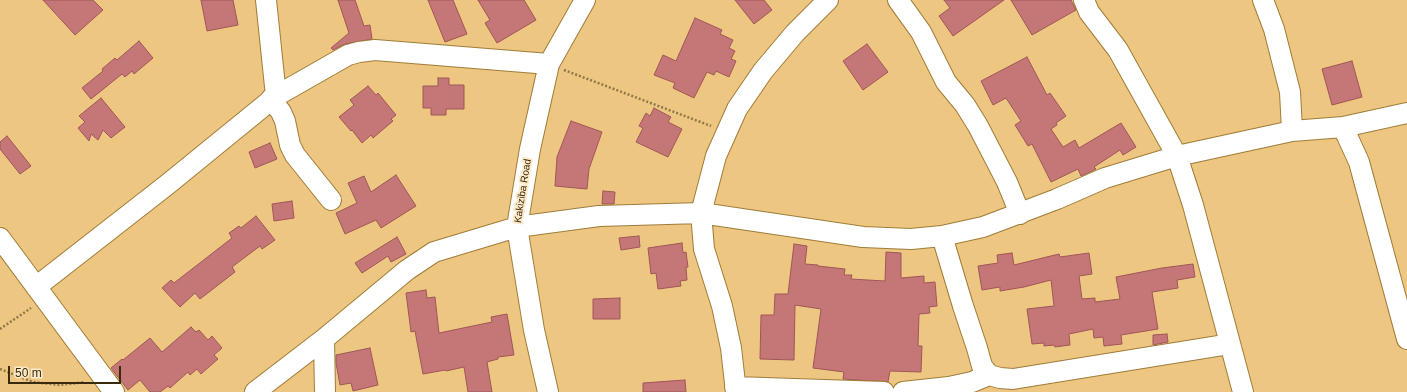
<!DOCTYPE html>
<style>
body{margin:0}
#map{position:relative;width:1407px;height:392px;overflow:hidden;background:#edc682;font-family:Arial,sans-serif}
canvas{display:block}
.scale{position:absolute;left:8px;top:366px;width:113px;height:18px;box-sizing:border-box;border:2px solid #392a0d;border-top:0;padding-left:5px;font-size:12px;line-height:14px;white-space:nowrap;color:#392a0d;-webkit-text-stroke:3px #feeac9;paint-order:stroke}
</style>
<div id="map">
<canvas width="1407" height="392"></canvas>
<div class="scale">50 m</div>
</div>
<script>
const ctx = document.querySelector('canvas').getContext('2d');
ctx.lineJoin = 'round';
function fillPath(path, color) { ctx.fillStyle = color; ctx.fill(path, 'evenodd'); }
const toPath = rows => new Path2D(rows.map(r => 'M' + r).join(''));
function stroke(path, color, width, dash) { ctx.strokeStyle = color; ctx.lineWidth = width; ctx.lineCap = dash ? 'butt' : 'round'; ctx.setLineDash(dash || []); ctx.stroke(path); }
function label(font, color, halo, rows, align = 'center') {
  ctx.font = font + ' Arial,sans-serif'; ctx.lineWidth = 4; ctx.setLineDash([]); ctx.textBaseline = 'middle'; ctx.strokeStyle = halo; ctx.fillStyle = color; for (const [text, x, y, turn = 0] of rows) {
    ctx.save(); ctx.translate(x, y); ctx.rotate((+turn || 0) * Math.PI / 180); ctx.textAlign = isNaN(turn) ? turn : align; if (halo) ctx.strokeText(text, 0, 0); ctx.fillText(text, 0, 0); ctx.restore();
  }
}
const building = toPath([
 [43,0,93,0,103,10,75,35,43,0],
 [201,0,233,0,238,25,207,31,201,0],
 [338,0,355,0,364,26,370,25,372,39,345,44,333,50,331,48,349,33,338,0],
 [428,0,453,0,467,34,445,42,428,0],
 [478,0,524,0,536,20,497,43,485,23,490,20,478,0],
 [735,0,764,0,772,10,754,24,735,0],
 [944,0,1004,0,953,36,939,16,950,8,944,0],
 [1011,0,1071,0,1076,10,1032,35,1011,0],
 [695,18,722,30,720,34,733,40,729,48,735,51,731,59,736,61,729,77,716,71,714,75,707,72,694,98,673,88,675,83,654,75,663,55,676,61,695,18],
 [139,41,153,58,134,74,132,71,125,77,122,74,91,99,82,88,103,71,102,69,115,58,117,60,139,41],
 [867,44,888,72,863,90,843,61,867,44],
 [1027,57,1047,95,1050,93,1066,116,1056,123,1057,125,1051,129,1063,147,1075,140,1079,148,1121,123,1136,147,1123,155,1120,150,1094,167,1096,169,1081,176,1078,169,1051,182,1032,144,1028,146,1015,125,1021,121,1006,98,993,105,981,81,1027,57],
 [1352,61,1362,97,1332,105,1322,69,1352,61],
 [438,78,449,78,449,85,464,85,464,109,446,109,446,115,431,115,431,108,423,108,423,86,438,86,438,78],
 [368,86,376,95,378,93,396,115,391,119,393,121,373,138,371,135,362,143,352,130,351,131,339,117,354,105,350,100,368,86],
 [101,98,125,127,111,138,103,130,98,140,91,134,89,141,78,128,85,122,79,116,101,98],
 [654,108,671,117,668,122,682,129,668,157,636,142,643,128,639,126,646,113,650,116,654,108],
 [571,121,602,132,589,169,587,189,555,186,557,157,571,121],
 [7,136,31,166,20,174,0,149,0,142,7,136],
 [270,143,277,159,255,168,249,152,270,143],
 [396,175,416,206,381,228,376,220,345,234,336,213,357,203,348,183,364,176,371,192,396,175],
 [603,191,615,192,614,204,602,204,603,191],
 [292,201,294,218,274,221,272,204,292,201],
 [256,216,275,240,262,249,260,246,232,267,235,272,200,299,195,293,180,307,162,288,171,280,174,283,232,238,229,233,239,226,241,228,256,216],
 [639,236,640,247,621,250,619,238,639,236],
 [397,237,406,254,391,262,388,256,362,273,355,263,397,237],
 [682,243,683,253,686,252,688,267,686,267,687,280,680,281,681,286,658,289,656,273,651,274,648,248,682,243],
 [794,244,807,246,805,264,818,265,818,266,845,269,844,275,852,275,851,279,885,281,886,252,901,253,901,278,924,276,924,283,935,282,937,306,929,307,930,313,919,314,918,346,922,346,921,372,890,371,888,382,843,379,844,372,813,368,821,309,795,305,794,360,760,359,761,315,774,315,775,294,788,294,794,244],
 [1012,253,1014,265,1059,254,1060,257,1089,253,1092,274,1079,276,1082,299,1095,298,1095,302,1120,299,1116,277,1162,268,1193,264,1195,277,1177,280,1178,288,1152,292,1158,329,1121,335,1122,344,1104,346,1103,337,1094,338,1093,329,1069,334,1070,345,1055,347,1054,345,1044,346,1044,343,1032,344,1027,309,1054,306,1051,280,1024,287,1000,291,1000,287,982,290,978,266,998,263,997,255,1012,253],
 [426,290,427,298,435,297,439,333,492,322,491,317,507,314,514,355,498,357,498,359,487,362,492,392,468,392,464,367,446,371,445,370,423,374,415,331,411,332,406,293,426,290],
 [620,298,620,319,593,319,593,299,620,298],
 [191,327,196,332,199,330,208,340,212,336,222,348,214,355,218,359,201,374,197,369,190,375,188,372,170,388,168,386,160,392,150,392,140,380,128,390,111,368,122,359,123,360,150,338,162,352,191,327],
 [1167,334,1168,342,1153,345,1153,335,1167,334],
 [370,348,378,385,353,391,351,383,340,385,336,363,336,355,370,348],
 [685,380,686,392,643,392,643,383,685,380]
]);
const path = toPath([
 [564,70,711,126],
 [0,329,31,308],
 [0,369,33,382,60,385,85,382]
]);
const minor = toPath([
 [266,0,276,96],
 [898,0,921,32,946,82,965,105,978,126,1007,182,1020,214],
 [1084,0,1089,12,1118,50,1177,156,1193,205,1243,392],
 [1263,0,1274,29,1290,92,1292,131],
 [271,99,281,112,285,121,290,145,295,155,331,200],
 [1343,127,1359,162,1407,339],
 [942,236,963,306,977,348,982,366,989,375,1000,378,1013,379,1230,344],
 [0,238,114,392],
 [36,287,168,184,276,96,348,55,359,52,375,50,549,64],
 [324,339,325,392],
 [735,387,884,392],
 [255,392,324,339,407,270,434,252,517,227,599,216,701,213,863,237,911,239,942,236,983,227,1057,199,1105,178,1177,156,1292,131,1343,127,1407,113],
 [548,392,534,330,517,227,530,149,549,64,585,0],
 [736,392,731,348,722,306,704,249,701,213,716,156,737,109,763,71,795,33,828,0],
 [903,392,949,387,972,382,989,375]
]);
const streetNames = [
 ["Kakiziba Road",523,191,-81]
];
fillPath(building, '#c47776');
stroke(building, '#9f5656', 1);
stroke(minor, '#a07c38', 22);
stroke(path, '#917646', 2.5, [2, 2]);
stroke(minor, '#fff', 20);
label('10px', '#392a0d', '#feeac9', streetNames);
</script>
